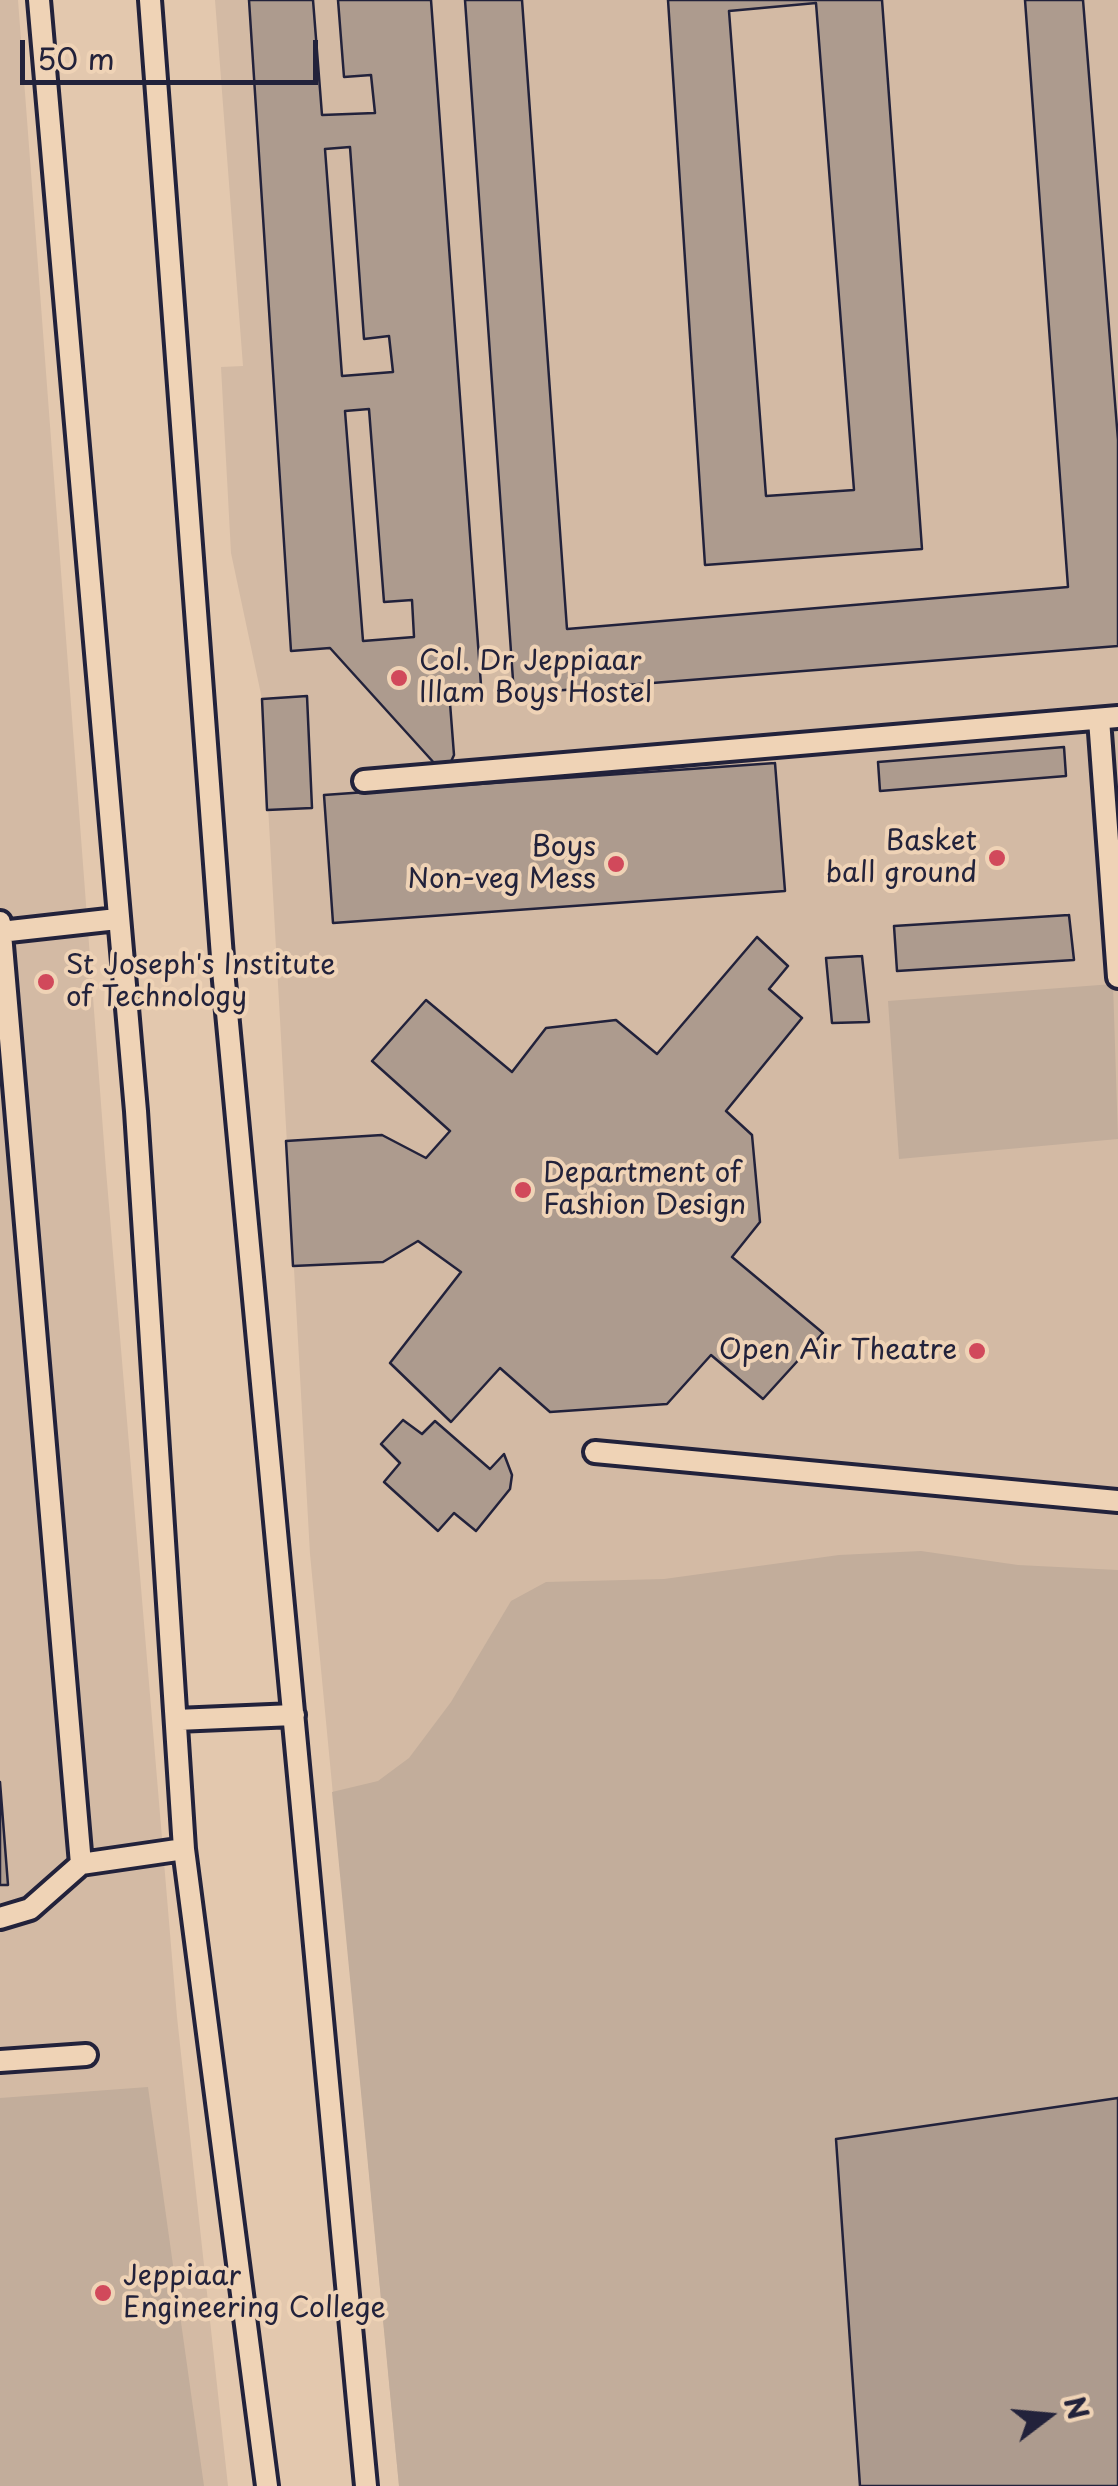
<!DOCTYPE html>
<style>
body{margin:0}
#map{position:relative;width:1118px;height:2486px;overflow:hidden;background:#e3c8ae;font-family:"Playpen Sans",sans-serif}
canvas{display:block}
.north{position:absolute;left:998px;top:2366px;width:100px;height:100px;-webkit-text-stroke:8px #efd3b6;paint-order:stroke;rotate:74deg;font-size:28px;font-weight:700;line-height:40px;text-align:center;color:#22223b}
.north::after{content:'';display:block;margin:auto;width:35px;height:45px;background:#22223b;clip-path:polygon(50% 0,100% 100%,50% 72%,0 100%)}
.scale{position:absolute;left:20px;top:40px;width:298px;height:45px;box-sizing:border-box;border:5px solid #22223b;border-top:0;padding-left:12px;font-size:30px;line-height:35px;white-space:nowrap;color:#22223b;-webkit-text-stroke:8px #efd3b6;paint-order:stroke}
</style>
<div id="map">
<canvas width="1118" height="2486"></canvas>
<div class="north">N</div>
<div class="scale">50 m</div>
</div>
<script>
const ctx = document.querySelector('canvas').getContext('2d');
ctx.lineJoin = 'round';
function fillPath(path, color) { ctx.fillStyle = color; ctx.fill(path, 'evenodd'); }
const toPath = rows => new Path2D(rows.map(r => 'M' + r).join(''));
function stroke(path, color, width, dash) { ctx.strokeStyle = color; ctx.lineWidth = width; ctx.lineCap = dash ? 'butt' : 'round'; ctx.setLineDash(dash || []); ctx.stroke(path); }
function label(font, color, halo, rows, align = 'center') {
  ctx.font = font + ' "Playpen Sans",sans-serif'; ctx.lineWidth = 8; ctx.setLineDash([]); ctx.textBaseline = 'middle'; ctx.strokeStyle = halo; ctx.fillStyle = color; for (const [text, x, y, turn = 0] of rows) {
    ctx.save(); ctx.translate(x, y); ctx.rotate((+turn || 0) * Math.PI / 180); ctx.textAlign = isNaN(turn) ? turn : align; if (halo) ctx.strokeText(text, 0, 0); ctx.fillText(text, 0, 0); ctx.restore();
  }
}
const built = toPath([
 [0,0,18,0,106,1170,177,2017,228,2486,0,2486],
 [215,0,1118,0,1118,2486,399,2486,310,1554,262,699,231,553,221,367,243,366]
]);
const green = toPath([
 [1113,984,1118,1139,899,1159,888,1001],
 [921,1551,1018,1565,1118,1570,1118,2486,399,2486,332,1792,378,1781,409,1758,451,1702,511,1601,546,1582,664,1579,839,1555],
 [148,2087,204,2486,0,2486,0,2098]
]);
const building = toPath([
 [249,0,313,0,322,115,375,113,371,75,344,77,338,0,431,0,482,699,450,703,454,755,445,775,330,648,291,651,249,0],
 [350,147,364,339,389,336,393,372,342,376,325,149,350,147],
 [369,409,384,602,412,600,414,637,363,641,345,411,369,409],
 [465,0,522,0,567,629,1068,587,1025,0,1083,0,1118,440,1118,646,514,694,465,0],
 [668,0,882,0,922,549,705,565,668,0],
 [816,3,854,490,766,496,729,11,816,3],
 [307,696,312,808,267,810,262,699,307,696],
 [1064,747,1066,776,880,791,878,762,1064,747],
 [775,763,785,891,333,923,324,795,775,763],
 [1069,915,1074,960,897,971,894,926,1069,915],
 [757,937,788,966,769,989,802,1018,726,1111,752,1135,760,1222,732,1257,823,1333,763,1399,711,1355,667,1404,550,1412,500,1368,451,1422,390,1363,461,1272,418,1241,383,1262,293,1266,286,1141,382,1135,426,1158,450,1131,372,1061,426,1000,512,1072,546,1028,616,1020,657,1054,757,937],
 [862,956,869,1022,832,1023,826,958,862,956],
 [403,1420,422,1434,435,1421,490,1469,504,1454,512,1475,510,1489,476,1531,454,1513,438,1531,384,1482,400,1463,381,1444,403,1420],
 [0,1782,8,1885,0,1885,0,1782],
 [1118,2098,1118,2486,860,2486,836,2139,1118,2098]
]);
const lane = toPath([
 [39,0,136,1111,184,1849,267,2486],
 [150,0,223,970,366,2486],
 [1099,719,1118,977],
 [364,781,1118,717],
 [0,922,81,1864],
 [0,932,117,919],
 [595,1452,1118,1501],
 [176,1720,294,1715],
 [0,1918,30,1909,81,1864,184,1849],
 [0,2061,86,2055]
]);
const markers = [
 [399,678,10,"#d1495b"],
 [997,858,10,"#d1495b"],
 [616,864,10,"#d1495b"],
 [46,982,10,"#d1495b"],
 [523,1190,10,"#d1495b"],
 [977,1351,10,"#d1495b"],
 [103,2293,10,"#d1495b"]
];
const poiNames = [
 ["Col. Dr Jeppiaar",419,662],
 ["Illam Boys Hostel",419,694],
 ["Basket",977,842,"right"],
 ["ball ground",977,874,"right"],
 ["Boys",596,848,"right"],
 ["Non-veg Mess",596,880,"right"],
 ["St Joseph's Institute",66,966],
 ["of Technology",66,998],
 ["Department of",543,1174],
 ["Fashion Design",543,1206],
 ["Open Air Theatre",957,1351,"right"],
 ["Jeppiaar",123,2277],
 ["Engineering College",123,2309]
];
fillPath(built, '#d3baa4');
fillPath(green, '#c2ad9b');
fillPath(building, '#ad9b8e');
stroke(building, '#22223b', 2.5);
stroke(lane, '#22223b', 28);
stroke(lane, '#efd3b6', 20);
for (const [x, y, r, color] of markers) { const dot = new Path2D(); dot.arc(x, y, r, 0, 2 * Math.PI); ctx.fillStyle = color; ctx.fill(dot); stroke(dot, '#efd3b6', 4); }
label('28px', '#22223b', '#efd3b6', poiNames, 'left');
</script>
